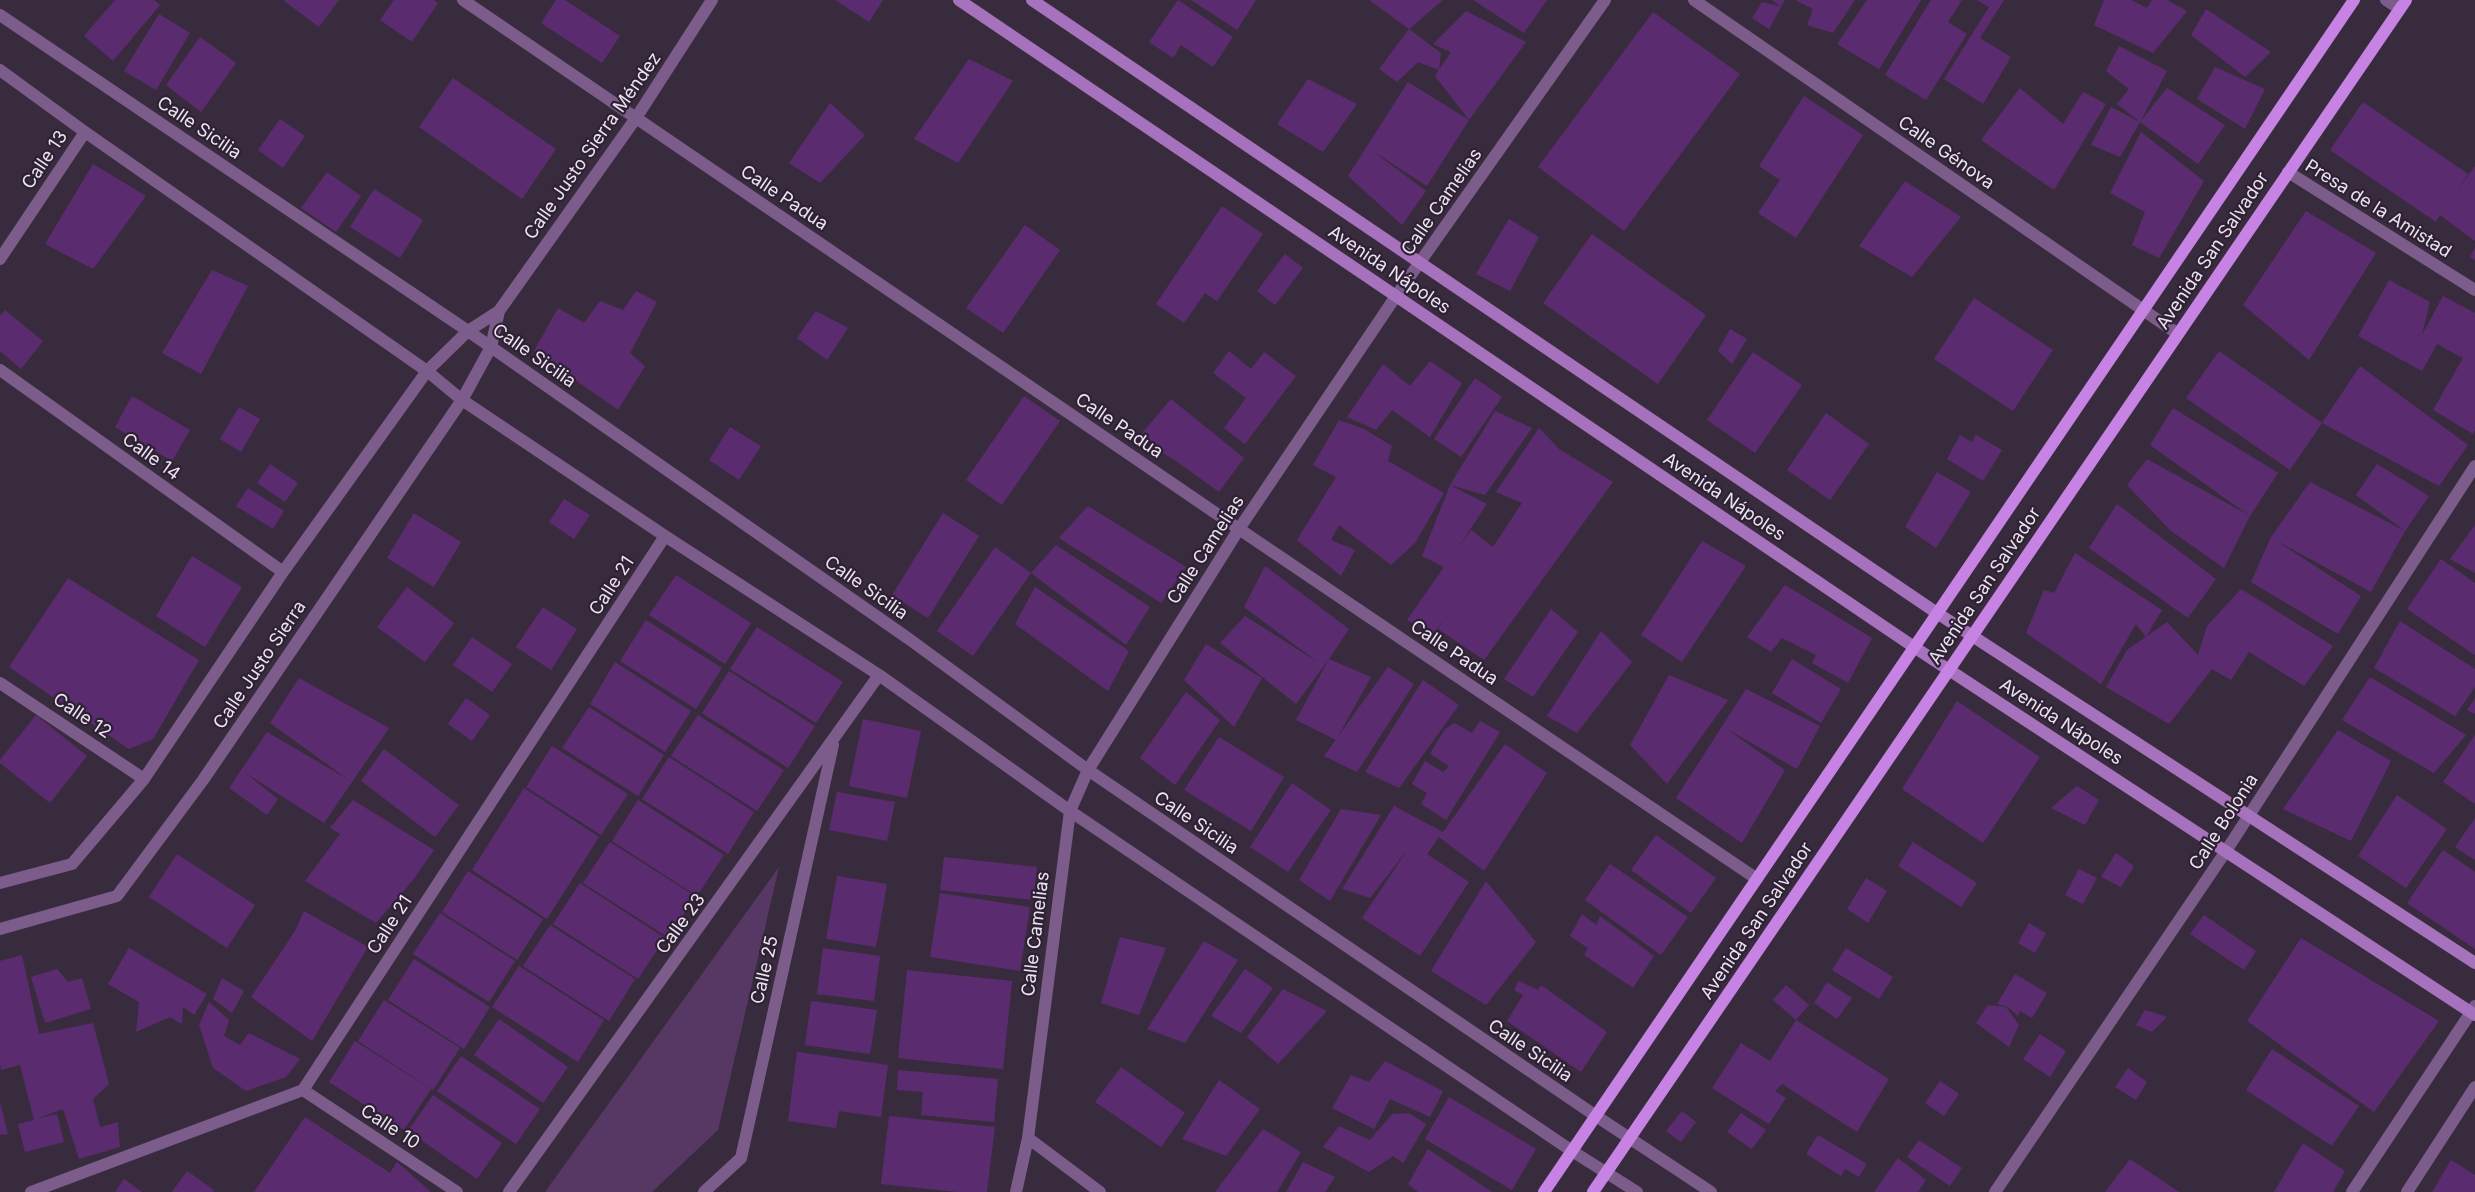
<!DOCTYPE html>
<meta charset="utf-8">
<style>
body{margin:0}
canvas{display:block;background:#392b3e}
</style>
<canvas width="2475" height="1192"></canvas>
<script>
const ctx = document.querySelector('canvas').getContext('2d');
ctx.lineJoin = 'round';
function fillPath(path, color) { ctx.fillStyle = color; ctx.fill(path, 'evenodd'); }
const toPath = rows => new Path2D(rows.map(r => 'M' + r).join(''));
function stroke(path, color, width, dash) { ctx.strokeStyle = color; ctx.lineWidth = width; ctx.lineCap = dash ? 'butt' : 'round'; ctx.setLineDash(dash || []); ctx.stroke(path); }
function label(font, color, halo, rows, align = 'center') {
  ctx.font = font + ' Inter,sans-serif'; ctx.lineWidth = 4.5; ctx.setLineDash([]); ctx.textBaseline = 'middle'; ctx.strokeStyle = halo; ctx.fillStyle = color; for (const [text, x, y, turn = 0] of rows) {
    ctx.save(); ctx.translate(x, y); ctx.rotate((+turn || 0) * Math.PI / 180); ctx.textAlign = isNaN(turn) ? turn : align; if (halo) ctx.strokeText(text, 0, 0); ctx.fillText(text, 0, 0); ctx.restore();
  }
}
const green = toPath([
 [779,867,718,1130,652,1192,545,1192]
]);
const building = toPath([
 [115,0,154,0,160,5,113,61,84,36],
 [283,0,339,0,319,27],
 [394,0,434,0,438,3,412,42,380,20],
 [556,0,565,0,620,36,602,63,541,23],
 [835,0,883,0,869,22],
 [1178,0,1233,37,1213,67,1181,45,1173,58,1149,42],
 [1191,0,1256,0,1237,30],
 [1369,0,1443,0,1409,29,1441,53,1439,70,1451,52,1433,44,1466,11,1526,42,1469,120,1435,76,1439,70,1418,62,1397,82,1379,69,1409,29],
 [1473,0,1547,0,1524,33],
 [1772,0,1785,0,1781,7],
 [1795,0,1855,0,1833,33,1807,25,1813,9],
 [1867,0,1921,0,1879,69,1837,44],
 [1931,0,1962,0,1948,22,1967,34,1926,100,1885,75],
 [1977,0,2004,0,1980,38,2011,57,1983,104,1944,79,1989,7],
 [2104,0,2131,0,2147,8,2152,0,2167,0,2187,11,2153,53,2094,25],
 [1762,2,1781,7,1769,29,1752,18],
 [2206,9,2271,52,2245,77,2191,35],
 [1653,12,1740,74,1624,231,1538,167],
 [159,14,190,33,156,90,124,71],
 [200,37,236,63,201,112,166,85],
 [2119,46,2167,71,2140,122,2120,157,2091,145,2111,107,2140,122,2117,104,2129,89,2106,71],
 [969,59,1013,81,958,163,914,139],
 [2215,67,2265,89,2245,129,2197,99],
 [453,78,556,149,522,199,419,127],
 [1308,79,1357,104,1323,152,1277,124],
 [1408,82,1469,120,1427,186,1371,150,1426,191,1402,225,1348,176],
 [2020,88,2063,124,2083,92,2106,104,2054,190,1981,140],
 [2167,88,2225,125,2198,164,2140,122],
 [1804,96,1863,135,1796,238,1758,213,1780,180,1759,166],
 [2363,102,2468,174,2457,191,2475,166,2475,241,2440,215,2436,222,2330,150],
 [830,103,865,135,820,183,789,163],
 [280,119,305,136,283,168,258,150],
 [2141,132,2204,181,2159,258,2132,245,2145,212,2110,193],
 [93,164,146,196,93,269,45,244],
 [327,172,361,196,336,232,301,208],
 [1905,181,1961,217,1912,277,1859,246],
 [374,189,423,220,400,258,350,227],
 [1222,206,1263,234,1217,301,1205,293,1184,323,1156,304],
 [2306,211,2376,253,2309,360,2243,305],
 [1509,219,1539,237,1510,291,1476,274],
 [1025,225,1060,250,1003,333,966,308],
 [1592,234,1706,315,1658,384,1543,303],
 [2475,248,2475,260,2470,257],
 [1285,254,1303,268,1275,305,1257,291],
 [212,270,248,286,201,374,162,353],
 [2389,280,2430,302,2422,335,2443,296,2475,313,2475,430,2473,434,2433,410,2463,358,2437,344,2422,371,2358,336],
 [636,291,657,302,630,353,645,366,618,410,534,351,558,308,584,323,600,301,623,310],
 [1974,298,2053,350,2013,411,1934,359],
 [5,310,43,341,21,369,0,351,0,316],
 [816,311,848,328,827,360,797,338],
 [1730,329,1747,339,1732,364,1718,351],
 [1229,351,1251,369,1264,352,1296,376,1245,444,1224,428,1246,398,1213,373],
 [2219,351,2322,423,2290,470,2186,398],
 [1753,352,1802,385,1755,453,1707,420],
 [1430,361,1462,383,1430,437,1392,410,1376,430,1347,417,1383,364,1410,386],
 [2360,366,2468,445,2439,486,2322,423],
 [1475,378,1502,397,1461,457,1434,439],
 [132,396,190,430,172,461,115,427],
 [1024,396,1060,421,1002,505,966,480],
 [1171,399,1244,458,1219,492,1176,461,1138,438],
 [239,407,260,419,241,452,220,439],
 [2173,408,2278,473,2250,516,2150,445],
 [1495,411,1532,428,1485,495,1450,485,1487,504,1455,552,1471,530,1493,547,1522,503,1496,492,1539,428,1559,449,1613,482,1484,660,1438,629,1450,610,1434,634,1407,620,1444,567,1422,556,1450,485],
 [1826,413,1869,444,1830,500,1787,470],
 [1339,420,1364,429,1392,446,1388,461,1444,493,1415,543,1391,565,1339,525,1331,540,1355,550,1341,576,1297,540,1336,477,1313,465],
 [730,427,761,446,739,480,709,460],
 [1960,435,1972,442,1976,435,2002,450,1983,481,1947,459],
 [2147,459,2250,516,2224,568,2171,531,2127,485],
 [270,464,298,483,285,502,257,483],
 [2377,464,2429,496,2405,531,2371,592,2275,540,2361,596,2338,634,2251,582,2271,537,2310,482,2405,531,2356,495],
 [1937,472,1971,492,1936,548,1905,527],
 [248,488,284,511,273,529,236,506],
 [564,499,590,515,574,539,549,522],
 [2117,504,2216,579,2188,618,2089,548],
 [1088,506,1186,567,1161,603,1059,538],
 [414,513,461,542,434,587,387,558],
 [943,513,979,536,928,618,892,595],
 [2475,525,2475,573,2450,559],
 [1702,541,1746,566,1682,662,1641,635],
 [1056,545,1150,607,1126,645,1031,573,973,656,937,631,995,547,1031,573],
 [2075,553,2162,610,2146,637,2136,624,2101,684,2026,633,2044,590,2054,593],
 [192,556,242,587,205,647,156,616],
 [2441,559,2475,583,2475,655,2407,609],
 [1265,566,1349,629,1329,659,1371,677,1336,740,1296,720,1329,659,1296,704,1220,643,1245,616,1319,663,1244,607],
 [676,575,751,623,725,664,649,615],
 [68,578,199,660,153,739,129,749,9,667],
 [1785,585,1872,638,1848,683,1812,663,1816,655,1782,638,1771,652,1747,637],
 [407,587,454,623,425,662,377,627],
 [1035,587,1129,651,1108,691,1015,624],
 [2241,589,2333,646,2304,686,2249,652,2231,680,2212,669,2169,724,2106,687,2127,650,2167,622,2198,655,2207,626],
 [543,607,577,629,551,670,516,647],
 [1551,609,1578,632,1533,697,1504,679],
 [646,620,722,668,696,709,620,661],
 [2400,621,2475,669,2475,687,2455,716,2374,668],
 [757,627,843,682,816,723,730,669],
 [1601,631,1632,662,1577,733,1547,716],
 [472,637,512,664,492,692,453,665],
 [1206,644,1262,678,1234,727,1184,680],
 [1792,659,1841,689,1821,723,1772,693],
 [615,662,691,711,665,752,590,704],
 [1388,667,1414,684,1357,772,1324,756],
 [729,671,815,726,788,768,702,713],
 [1669,675,1728,700,1667,784,1630,745],
 [2370,677,2466,735,2434,773,2342,720],
 [299,678,389,728,324,823,244,772,278,799,267,815,229,788,267,732,349,780,270,723],
 [1423,680,1459,705,1399,788,1365,772],
 [1746,689,1820,726,1797,769,1725,728,1785,770,1742,843,1676,798],
 [1186,692,1220,720,1175,785,1140,758],
 [466,698,490,715,472,741,448,724],
 [2475,698,2475,714,2467,710],
 [1957,701,2040,757,1983,843,1902,789],
 [589,707,664,755,638,796,562,748],
 [36,715,87,756,50,803,0,763,0,760],
 [698,715,784,770,757,811,671,756],
 [863,719,921,731,907,798,849,786],
 [1480,721,1500,732,1446,820,1421,804,1427,793,1412,784,1425,761,1443,772,1449,766,1430,754,1445,729,1454,723,1472,733],
 [2338,730,2391,761,2351,841,2283,809],
 [2475,735,2475,804,2443,782],
 [1219,737,1284,777,1251,831,1184,790],
 [1505,744,1547,773,1484,871,1439,837,1427,854,1469,882,1420,956,1362,918,1408,849,1370,898,1342,889,1394,806,1443,832],
 [552,746,628,794,601,835,526,787],
 [384,749,459,805,435,837,361,781],
 [669,757,754,812,728,854,642,799],
 [1292,783,1331,810,1288,872,1250,847],
 [2077,786,2099,800,2085,825,2051,808],
 [524,788,599,837,547,919,472,870],
 [837,792,895,802,887,841,829,830],
 [2397,795,2447,829,2406,888,2358,856],
 [353,800,434,850,413,880,376,923,305,881,340,834,330,828],
 [638,800,724,855,697,896,612,841],
 [1341,809,1381,815,1330,901,1299,880],
 [2475,818,2475,860,2455,847],
 [1656,835,1716,878,1691,913,1631,870],
 [610,842,695,896,669,938,583,883],
 [1913,842,1977,883,1961,907,1898,866],
 [2443,850,2475,872,2475,949,2407,903],
 [2116,853,2134,866,2121,887,2101,877],
 [177,854,255,905,227,948,149,897],
 [944,857,1037,867,1033,900,940,890],
 [1610,864,1688,917,1661,955,1585,900],
 [2079,869,2097,878,2083,904,2065,895],
 [468,871,543,919,517,960,442,912],
 [837,876,887,884,876,947,826,939],
 [1866,878,1887,891,1868,923,1847,909],
 [1486,881,1536,942,1486,1005,1431,971],
 [580,883,665,938,638,979,553,924],
 [940,893,1030,907,1020,971,930,957],
 [304,911,368,947,312,1041,251,997,295,931],
 [440,913,515,961,489,1002,413,954],
 [1582,914,1596,925,1600,916,1654,956,1633,988,1584,955,1588,948,1570,936],
 [2204,915,2256,951,2244,970,2190,934],
 [2029,923,2046,933,2035,953,2018,943],
 [550,925,635,979,609,1021,523,966],
 [1120,937,1166,948,1139,1015,1101,1003],
 [2301,938,2439,1021,2374,1112,2247,1021],
 [1204,941,1238,960,1185,1043,1147,1029],
 [129,948,207,994,194,1015,183,1007,182,1024,170,1017,136,1032,139,1002,108,984],
 [823,948,880,956,874,1001,817,994],
 [1846,948,1893,977,1879,999,1832,970],
 [22,955,39,1034,93,1023,109,1084,93,1099,100,1127,118,1122,120,1147,79,1159,63,1109,36,1119,57,1114,64,1142,25,1152,18,1124,34,1120,20,1065,1,1070,0,1062,0,961],
 [414,959,490,1007,464,1049,388,1000],
 [519,966,604,1020,578,1062,492,1007],
 [57,969,68,982,82,978,91,1009,45,1023,31,977],
 [1245,969,1273,988,1241,1033,1211,1016],
 [907,970,1012,981,1003,1069,898,1058],
 [2015,974,2047,993,2032,1018,2020,1011,2018,1016,2008,1007,1997,1004],
 [222,978,244,991,232,1013,213,999],
 [1519,981,1538,990,1541,985,1607,1032,1581,1072,1507,1021,1523,995,1514,990],
 [1827,982,1852,998,1837,1019,1814,1003],
 [1786,985,1809,1005,1796,1020,1773,1000],
 [1283,989,1327,1011,1278,1064,1247,1037],
 [384,1000,460,1048,433,1090,358,1041],
 [811,1001,877,1010,870,1054,805,1045],
 [209,1002,229,1020,224,1036,240,1045,249,1033,300,1059,286,1077,246,1091,213,1068,199,1025],
 [1988,1005,2006,1007,2019,1025,2009,1047,1976,1023],
 [2145,1010,2167,1017,2152,1032,2136,1025],
 [499,1019,568,1067,543,1103,474,1055],
 [1796,1020,1889,1079,1857,1132,1782,1084,1775,1091,1786,1098,1769,1124,1712,1088,1741,1043,1770,1061],
 [2040,1034,2066,1051,2050,1077,2023,1059],
 [355,1041,431,1089,404,1130,329,1082],
 [2272,1049,2359,1106,2332,1146,2246,1090],
 [797,1052,888,1065,881,1117,839,1111,836,1128,788,1121],
 [461,1056,540,1109,516,1144,437,1091],
 [1385,1061,1443,1091,1430,1117,1390,1099,1374,1129,1332,1108,1351,1075,1369,1082],
 [1121,1067,1185,1113,1161,1147,1095,1102],
 [2128,1068,2147,1082,2136,1100,2115,1087],
 [898,1070,998,1079,994,1122,921,1115,923,1092,897,1090],
 [1219,1080,1260,1109,1226,1156,1182,1139],
 [1940,1081,1959,1094,1944,1116,1925,1103],
 [433,1095,502,1143,477,1179,408,1131],
 [1449,1097,1536,1149,1512,1190,1425,1139],
 [0,1102,8,1134,0,1135],
 [1682,1111,1696,1122,1681,1142,1666,1131],
 [1409,1113,1426,1124,1403,1163,1393,1156,1369,1172,1323,1147,1339,1126,1370,1140,1392,1114],
 [1741,1113,1766,1130,1752,1149,1727,1132],
 [889,1116,995,1127,987,1192,958,1192,881,1184],
 [305,1117,390,1173,397,1162,431,1192,254,1192],
 [1263,1129,1301,1152,1277,1192,1215,1192],
 [1818,1135,1867,1164,1859,1177,1845,1169,1841,1176,1806,1154],
 [1919,1140,1962,1168,1950,1186,1907,1157],
 [2303,1143,2345,1171,2333,1192,2274,1192],
 [1428,1149,1492,1192,1418,1192,1408,1184],
 [1898,1158,1926,1180,1918,1192,1874,1192],
 [2130,1159,2179,1192,2105,1192],
 [2451,1160,2475,1175,2475,1192,2432,1192],
 [1303,1162,1335,1177,1325,1192,1286,1192],
 [187,1171,214,1190,213,1192,172,1192],
 [124,1179,142,1192,115,1192]
]);
const street = toPath([
 [463,0,1239,529,1757,879],
 [1694,0,2178,334],
 [2386,0,2400,9],
 [0,15,468,331,909,639,1088,770,1596,1116,1711,1192],
 [0,70,85,132,427,371,462,400,665,536,879,675,1070,811,1572,1151,1637,1192],
 [2288,172,2475,290],
 [0,259,85,132],
 [0,370,283,572],
 [0,683,144,779],
 [0,883,72,864,144,779,283,572,427,371,468,331,499,311,636,118,712,0],
 [0,929,117,896,203,780,462,400,491,347,499,311],
 [303,1090,457,1192],
 [1028,1138,1100,1192],
 [31,1192,303,1090,665,536],
 [509,1192,879,675],
 [704,1192,741,1158,833,745],
 [1016,1192,1028,1138,1070,811,1088,770,1239,529,1396,296,1605,0],
 [1995,1192,2226,851,2475,466],
 [2352,1192,2475,1006],
 [2407,1192,2475,1087]
]);
const secondary = toPath([
 [959,0,1914,647,2475,1015],
 [1032,0,1937,613,2475,963]
]);
const primary = toPath([
 [1544,1192,2354,0],
 [1593,1192,2406,0]
]);
const streetNames = [
 ["Calle Sicilia",199,128,34],
 ["Calle Justo Sierra Méndez",593,146,-55],
 ["Calle Génova",1946,153,35],
 ["Calle 13",45,160,-56],
 ["Calle Padua",784,198,34],
 ["Calle Camelias",1442,202,-55],
 ["Presa de la Amistad",2378,209,32],
 ["Avenida San Salvador",2213,251,-56],
 ["Avenida Nápoles",1389,270,34],
 ["Calle Sicilia",534,356,35],
 ["Calle Padua",1119,426,34],
 ["Calle 14",151,457,36],
 ["Avenida Nápoles",1724,497,34],
 ["Calle Camelias",1206,550,-57],
 ["Calle 21",612,586,-57],
 ["Avenida San Salvador",1985,586,-56],
 ["Calle Sicilia",866,588,35],
 ["Calle Padua",1454,653,34],
 ["Calle Justo Sierra",260,665,-56],
 ["Calle 12",82,716,34],
 ["Avenida Nápoles",2061,722,33],
 ["Calle Bolonia",2224,822,-57],
 ["Calle Sicilia",1196,823,34],
 ["Avenida San Salvador",1757,921,-56],
 ["Calle 23",681,924,-54],
 ["Calle 21",390,925,-57],
 ["Calle Camelias",1036,934,-83],
 ["Calle 25",765,970,-77],
 ["Calle Sicilia",1530,1051,34],
 ["Calle 10",390,1127,33]
];
fillPath(green, '#573865');
fillPath(building, '#5b2b6f');
stroke(street, '#7c5c8b', 12);
stroke(secondary, '#a772bd', 12);
stroke(primary, '#c783e4', 12);
label('18px', '#ece3f0', '#2e2134', streetNames);
</script>
